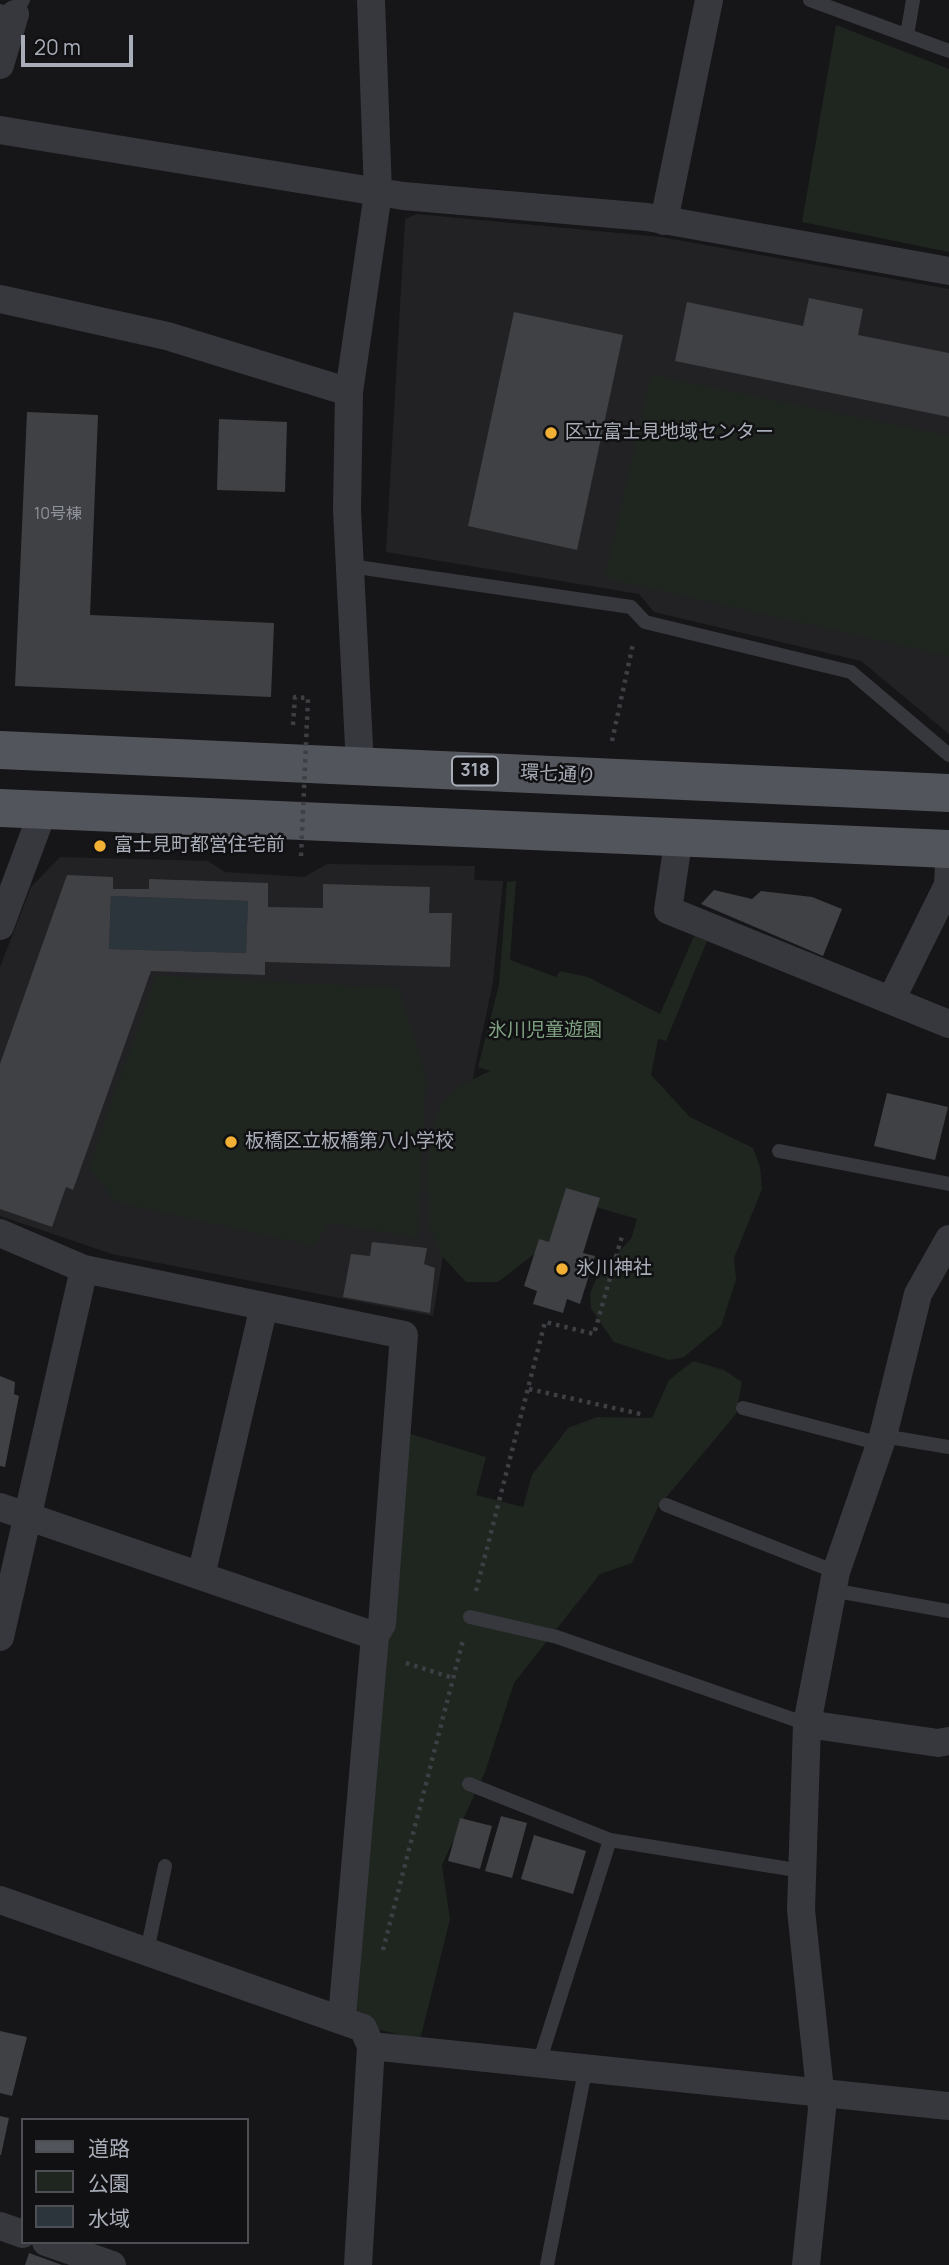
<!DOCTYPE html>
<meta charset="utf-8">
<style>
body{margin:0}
#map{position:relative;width:949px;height:2265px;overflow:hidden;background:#161618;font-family:Manrope,"Noto Sans JP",sans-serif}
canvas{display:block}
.legend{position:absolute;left:21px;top:2118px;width:228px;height:126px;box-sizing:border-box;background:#111113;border:2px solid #4d4f55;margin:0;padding:9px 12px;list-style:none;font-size:21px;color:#a8adb8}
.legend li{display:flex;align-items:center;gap:14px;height:35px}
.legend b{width:35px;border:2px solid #4d4f55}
.scale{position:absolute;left:21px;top:35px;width:112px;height:32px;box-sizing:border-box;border:4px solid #a8adb8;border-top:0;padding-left:9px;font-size:21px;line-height:24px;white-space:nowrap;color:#a8adb8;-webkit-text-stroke:5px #111113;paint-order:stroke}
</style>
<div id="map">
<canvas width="949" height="2265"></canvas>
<ul class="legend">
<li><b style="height:9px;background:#53555c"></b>道路</li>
<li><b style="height:19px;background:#1e261f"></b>公園</li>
<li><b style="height:19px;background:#2c353c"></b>水域</li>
</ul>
<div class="scale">20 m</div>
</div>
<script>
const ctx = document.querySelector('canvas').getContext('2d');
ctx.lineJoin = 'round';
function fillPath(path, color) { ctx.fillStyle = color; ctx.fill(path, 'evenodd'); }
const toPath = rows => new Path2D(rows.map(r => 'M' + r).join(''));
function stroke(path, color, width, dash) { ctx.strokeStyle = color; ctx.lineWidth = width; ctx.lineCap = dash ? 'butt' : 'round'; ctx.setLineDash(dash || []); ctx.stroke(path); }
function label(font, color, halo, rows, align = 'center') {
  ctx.font = font + ' Manrope,"Noto Sans JP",sans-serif'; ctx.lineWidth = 5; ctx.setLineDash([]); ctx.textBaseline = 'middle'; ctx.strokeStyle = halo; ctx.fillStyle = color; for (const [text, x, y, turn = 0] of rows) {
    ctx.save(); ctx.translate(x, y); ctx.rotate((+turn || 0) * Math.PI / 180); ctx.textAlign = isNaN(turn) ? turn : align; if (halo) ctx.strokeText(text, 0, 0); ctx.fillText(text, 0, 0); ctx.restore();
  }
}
const built = toPath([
 [417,214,661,237,949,289,949,734,861,661,654,612,639,594,386,552,405,219],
 [60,857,208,861,225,872,304,877,327,864,475,866,474,880,503,881,493,982,475,1067,433,1316,112,1254,0,1216,0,967,31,887]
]);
const green = toPath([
 [836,25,949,69,949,252,802,222],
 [651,375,949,436,949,656,605,578],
 [516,881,510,960,556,977,560,971,588,977,660,1014,694,936,707,941,666,1041,658,1039,651,1075,690,1117,753,1148,760,1167,762,1189,734,1258,736,1280,721,1326,684,1357,669,1360,614,1342,591,1309,590,1293,600,1271,631,1239,637,1219,572,1200,559,1235,498,1282,466,1282,442,1256,429,1226,427,1163,440,1104,459,1086,490,1071,478,1067,499,985,507,882],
 [156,976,399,988,426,1078,418,1237,327,1223,315,1246,116,1202,89,1168],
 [693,1361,724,1370,742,1382,736,1414,658,1507,632,1563,600,1574,514,1683,485,1772,442,1865,450,1919,420,2040,377,2029,357,2010,394,1520,404,1432,486,1457,476,1495,523,1507,532,1475,568,1428,597,1417,652,1418,669,1380]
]);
const water = toPath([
 [111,896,248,901,246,953,109,949]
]);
const building = toPath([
 [809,298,863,309,858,335,949,353,949,417,675,361,687,302,803,326],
 [514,312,623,335,577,550,468,526],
 [27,412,98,415,90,615,274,623,271,697,15,686],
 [219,419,287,422,285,492,217,490],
 [67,875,113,877,113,889,149,889,149,879,268,883,268,907,323,908,323,884,430,887,429,913,452,913,450,967,265,962,265,975,151,971,73,1190,66,1187,52,1227,0,1209,0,1064],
 [111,896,248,901,246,953,109,949],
 [714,890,752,899,761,891,812,897,842,909,823,956,701,904],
 [887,1093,948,1107,935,1160,874,1146],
 [566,1188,600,1198,583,1253,595,1256,580,1304,567,1299,563,1313,533,1304,537,1291,524,1286,539,1239,549,1242],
 [372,1242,427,1248,424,1264,435,1268,430,1313,343,1297,351,1254,370,1256],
 [0,1376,15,1382,14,1394,19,1396,5,1467,0,1466],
 [501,1816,527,1823,512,1878,485,1871],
 [460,1818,492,1826,480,1869,448,1861],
 [534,1835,586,1851,573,1894,521,1879],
 [0,2031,27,2037,12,2096,0,2093],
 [0,2116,9,2118,1,2155,0,2155],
 [29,2253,62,2265,25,2265]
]);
const path = toPath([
 [293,725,295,697,308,698,307,721],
 [612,741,633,644],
 [529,1389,645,1415],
 [476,1591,545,1322,594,1334,622,1236],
 [406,1663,453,1678],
 [383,1950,463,1640]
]);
const lane = toPath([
 [810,0,949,51],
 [0,11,15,14,23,0],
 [907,35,913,0],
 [350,566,631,607,645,622,851,672,949,755],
 [779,1151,949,1184],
 [743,1408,881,1444],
 [883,1436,949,1447],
 [666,1505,836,1572],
 [831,1590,949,1611],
 [470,1617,557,1637,807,1724],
 [469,1784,610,1840,802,1871],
 [147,1951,165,1866],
 [538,2066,610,1840],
 [547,2265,585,2071]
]);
const street = toPath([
 [0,65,15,14],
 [0,130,403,196,647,217,949,271],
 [664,221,709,0],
 [0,299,167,336,349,392],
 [360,766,347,510,349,392,378,193,371,0],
 [679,836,668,910,949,1024],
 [0,926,43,811],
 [891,1000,948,885,949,865],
 [0,1233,84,1269,404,1335,382,1624,375,1636,342,2018],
 [0,1507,375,1636],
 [201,1576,264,1306],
 [0,1637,84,1269],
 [807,1724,938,1743,949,1741],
 [0,1900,363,2028,371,2046,358,2265],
 [371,2046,949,2106],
 [0,2226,23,2234],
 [46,2242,112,2265],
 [806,2265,822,2109,801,1910,807,1724,836,1572,883,1436,918,1294,949,1239]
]);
const primary = toPath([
 [0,750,949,793],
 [0,808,949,849]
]);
const pathBridge = toPath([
 [301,856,307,721]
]);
const markers = [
 [551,433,7,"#f2b134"],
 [100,846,7,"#f2b134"],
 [231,1142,7,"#f2b134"],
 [562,1269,7,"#f2b134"]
];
const numberNames = [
 ["10号棟",58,515]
];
const shields = [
 [475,771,46]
];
const shieldNames = [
 ["318",475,771]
];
const poiNames = [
 ["区立富士見地域センター",565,433],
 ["富士見町都営住宅前",114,846],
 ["板橋区立板橋第八小学校",245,1142],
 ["氷川神社",576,1269]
];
const streetNames = [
 ["環七通り",558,775,3]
];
const parkNames = [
 ["氷川児童遊園",545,1031]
];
fillPath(built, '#222225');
fillPath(green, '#1e261f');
fillPath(water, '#2c353c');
fillPath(building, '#404145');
stroke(path, '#3d3f44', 4.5, [3.5, 5]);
stroke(lane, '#37383d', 14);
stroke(street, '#37383d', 28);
stroke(primary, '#53555c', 38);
stroke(pathBridge, '#3d3f44', 4.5, [3.5, 5]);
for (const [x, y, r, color] of markers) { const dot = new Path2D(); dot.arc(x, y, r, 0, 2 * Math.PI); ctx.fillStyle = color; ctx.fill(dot); stroke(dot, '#111113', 2.5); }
label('16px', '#8e929b', null, numberNames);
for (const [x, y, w] of shields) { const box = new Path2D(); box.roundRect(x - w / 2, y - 14.5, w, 29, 5); ctx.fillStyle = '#111113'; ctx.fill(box); stroke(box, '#a8adb8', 2); }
label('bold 18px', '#a8adb8', null, shieldNames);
label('19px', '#a8adb8', '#111113', poiNames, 'left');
label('19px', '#a8adb8', '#111113', streetNames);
label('19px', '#7fa381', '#111113', parkNames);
</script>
